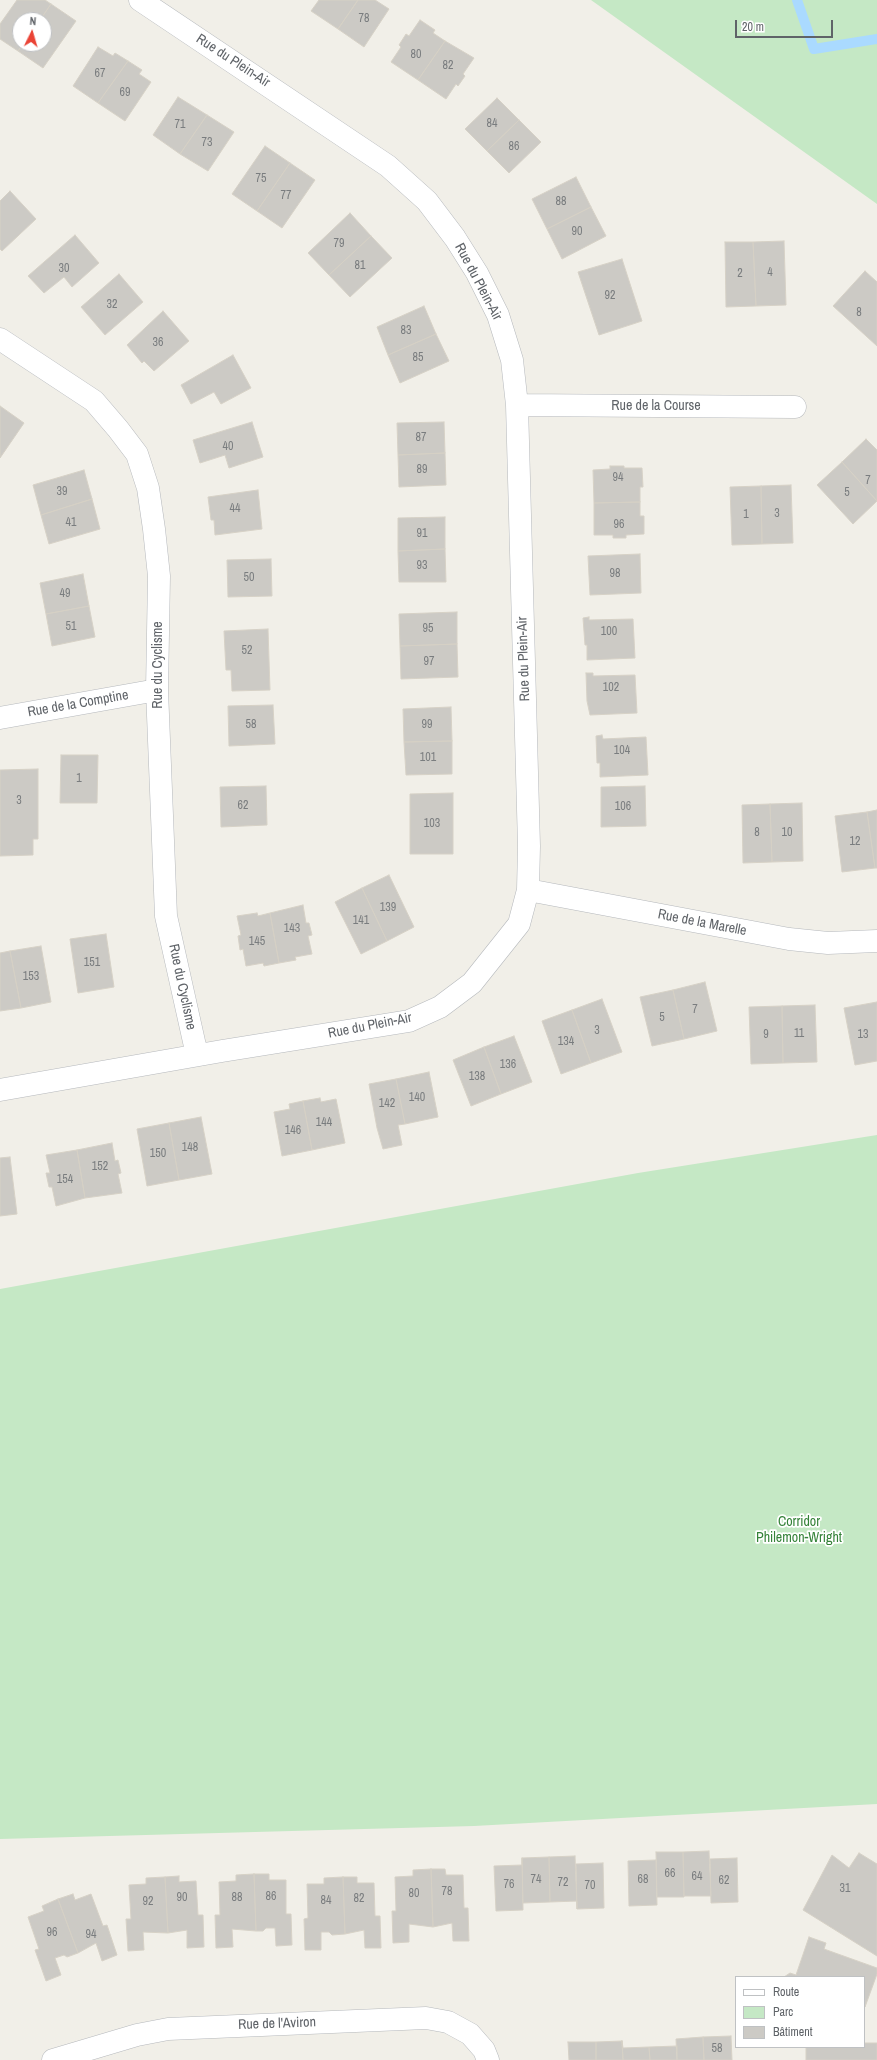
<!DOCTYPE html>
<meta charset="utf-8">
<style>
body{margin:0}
#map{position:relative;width:877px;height:2060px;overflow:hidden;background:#f1efe8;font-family:"Archivo Narrow",sans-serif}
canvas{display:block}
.legend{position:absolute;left:735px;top:1976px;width:130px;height:72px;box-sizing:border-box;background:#fff;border:1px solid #bfc1c3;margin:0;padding:5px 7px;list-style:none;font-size:12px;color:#5f6368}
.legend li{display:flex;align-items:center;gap:8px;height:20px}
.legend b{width:20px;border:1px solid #bfc1c3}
.north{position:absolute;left:12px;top:12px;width:40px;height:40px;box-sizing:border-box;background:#fff;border:1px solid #bfc1c3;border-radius:50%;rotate:5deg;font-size:11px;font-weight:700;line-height:16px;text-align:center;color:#5f6368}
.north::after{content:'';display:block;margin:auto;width:14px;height:18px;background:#ea4335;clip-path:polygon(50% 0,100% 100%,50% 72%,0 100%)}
.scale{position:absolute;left:735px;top:20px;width:98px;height:18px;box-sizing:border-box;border:2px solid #5f6368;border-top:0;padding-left:5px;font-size:12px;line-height:14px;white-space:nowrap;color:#5f6368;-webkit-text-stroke:3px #fff;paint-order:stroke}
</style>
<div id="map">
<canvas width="877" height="2060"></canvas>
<ul class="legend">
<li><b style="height:5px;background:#fff"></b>Route</li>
<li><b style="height:11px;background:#c5e8c5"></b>Parc</li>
<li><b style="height:11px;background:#cccac5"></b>Bâtiment</li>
</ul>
<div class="north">N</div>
<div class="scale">20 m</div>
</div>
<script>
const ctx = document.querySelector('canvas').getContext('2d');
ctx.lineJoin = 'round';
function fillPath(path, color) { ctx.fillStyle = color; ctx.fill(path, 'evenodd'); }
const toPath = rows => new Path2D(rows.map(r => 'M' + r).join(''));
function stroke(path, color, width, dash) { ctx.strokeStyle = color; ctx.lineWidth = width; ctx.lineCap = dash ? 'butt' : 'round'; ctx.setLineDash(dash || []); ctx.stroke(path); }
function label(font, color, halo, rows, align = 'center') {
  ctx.font = font + ' "Archivo Narrow",sans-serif'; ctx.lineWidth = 3.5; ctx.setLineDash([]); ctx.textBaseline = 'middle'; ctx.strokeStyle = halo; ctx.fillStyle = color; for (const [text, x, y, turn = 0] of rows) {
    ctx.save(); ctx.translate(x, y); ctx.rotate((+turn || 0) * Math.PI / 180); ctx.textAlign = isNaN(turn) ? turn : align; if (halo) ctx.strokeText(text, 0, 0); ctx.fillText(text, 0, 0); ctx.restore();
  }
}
const green = toPath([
 [591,0,877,0,877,204],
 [877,1135,877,1804,474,1826,0,1839,0,1289,638,1173]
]);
const stream = toPath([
 [797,0,814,49,877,39]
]);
const building = toPath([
 [17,0,45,0,51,4,40,20,20,20,20,44,23,44,18,51,0,39,0,24,17,0],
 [319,0,358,0,338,29,311,11,319,0],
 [358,0,375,0,389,9,364,47,338,29,358,0],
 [51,4,76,21,43,68,18,51,23,44,44,44,44,20,40,20,51,4],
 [420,20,435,30,433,33,445,41,418,80,391,62,401,47,399,45,406,34,409,36,420,20],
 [445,41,474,58,463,74,465,76,458,86,456,84,446,99,418,80,445,41],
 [98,47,113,56,115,53,128,61,98,103,73,86,98,47],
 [128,61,142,70,139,74,151,82,125,121,98,103,128,61],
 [178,97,207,115,180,154,153,135,178,97],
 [497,98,519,120,487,151,465,129,497,98],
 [207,115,234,132,208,171,180,154,207,115],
 [519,120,541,142,509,173,487,151,519,120],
 [265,146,290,163,257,211,232,194,265,146],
 [290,163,315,180,282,228,257,211,290,163],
 [576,177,591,207,547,229,532,199,576,177],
 [10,191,36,219,2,251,0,249,0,201,10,191],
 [591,207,606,236,562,259,547,229,591,207],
 [350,213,371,236,329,275,308,253,350,213],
 [75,235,99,263,72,287,64,277,44,293,28,276,75,235],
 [371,236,392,258,350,297,329,275,371,236],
 [784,241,786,305,756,306,753,242,784,241],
 [725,242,753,242,756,306,726,307,725,242],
 [622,259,642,321,599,335,578,272,622,259],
 [865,271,877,282,877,346,833,306,865,271],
 [119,274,143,302,105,335,81,307,119,274],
 [424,306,436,334,388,355,377,327,424,306],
 [163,311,189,341,154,371,144,361,142,363,127,345,163,311],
 [436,334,449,361,400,383,388,355,436,334],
 [233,355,251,388,221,404,214,392,191,404,181,385,233,355],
 [0,406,24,423,0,458,0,406],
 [252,422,263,457,229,468,225,455,200,463,193,440,252,422],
 [444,422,445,453,398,455,397,423,444,422],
 [866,439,877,450,877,501,842,462,866,439],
 [445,453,446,485,399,487,398,455,445,453],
 [842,462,877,501,853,524,817,485,842,462],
 [610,466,624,466,624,468,642,468,643,487,640,487,640,502,594,503,593,470,610,469,610,466],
 [84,470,92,499,41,515,33,485,84,470],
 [791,485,793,543,762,544,761,486,791,485],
 [761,486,762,544,732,545,730,487,761,486],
 [258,490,262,529,215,535,214,520,211,520,208,497,258,490],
 [92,499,100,529,49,544,41,515,92,499],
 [640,502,640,516,644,516,644,534,626,535,626,538,613,538,613,535,594,535,594,503,640,502],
 [445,517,445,549,398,551,398,518,445,517],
 [445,549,446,582,399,582,398,551,445,549],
 [640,554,641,593,590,595,588,556,640,554],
 [271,559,272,596,228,597,227,560,271,559],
 [83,574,89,606,46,614,40,583,83,574],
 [89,606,95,637,52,646,46,614,89,606],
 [457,612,457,644,400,646,399,614,457,612],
 [589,617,589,620,633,619,635,658,587,660,587,645,585,645,583,618,589,617],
 [268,629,270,690,232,691,231,670,226,670,224,631,268,629],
 [457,644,458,677,401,679,400,646,457,644],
 [586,673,593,673,593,676,635,675,637,713,590,715,587,701,586,673],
 [273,705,275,744,229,746,228,706,273,705],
 [451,707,452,741,404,742,403,709,451,707],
 [602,735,603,739,646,737,648,775,600,777,600,763,597,763,596,736,602,735],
 [452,741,452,774,406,775,404,742,452,741],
 [61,755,98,755,97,803,60,803,61,755],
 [38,769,38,839,33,839,33,855,0,856,0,770,38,769],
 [266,786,267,825,221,827,220,787,266,786],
 [645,786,646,826,601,827,601,787,645,786],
 [453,793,453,854,410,854,410,794,453,793],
 [802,803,803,861,772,862,770,804,802,803],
 [770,804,772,862,743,863,742,805,770,804],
 [877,810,877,868,875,868,867,812,877,810],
 [867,812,875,868,842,872,835,816,867,812],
 [389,875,414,927,387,941,362,888,389,875],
 [362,888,387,941,361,954,335,902,362,888],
 [303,905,306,923,309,923,312,935,308,936,312,954,295,957,296,960,279,963,270,913,303,905],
 [257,913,258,916,270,913,279,963,264,966,263,963,246,966,243,949,240,950,238,936,241,935,237,916,257,913],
 [106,934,114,987,78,993,70,939,106,934],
 [41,946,51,1002,21,1008,10,951,41,946],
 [10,951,21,1008,0,1011,0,953,10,951],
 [705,982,717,1031,684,1039,673,990,705,982],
 [673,990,684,1039,652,1046,640,997,673,990],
 [602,999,622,1052,591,1063,572,1010,602,999],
 [877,1002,877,1061,855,1065,844,1008,877,1002],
 [815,1005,817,1062,783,1063,782,1006,815,1005],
 [782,1006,783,1063,751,1064,749,1007,782,1006],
 [572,1010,591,1063,561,1074,542,1021,572,1010],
 [514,1036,532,1082,501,1094,484,1047,514,1036],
 [484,1047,501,1094,471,1106,453,1060,484,1047],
 [429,1072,438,1117,405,1124,396,1079,429,1072],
 [396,1079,405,1124,398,1125,402,1145,383,1149,377,1128,369,1084,396,1079],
 [320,1098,321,1102,336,1099,345,1143,312,1150,303,1101,320,1098],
 [303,1101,312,1150,282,1156,274,1112,290,1109,289,1104,303,1101],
 [201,1117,212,1174,179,1180,169,1123,201,1117],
 [169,1123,179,1180,147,1186,137,1129,169,1123],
 [112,1143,115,1161,118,1160,121,1173,118,1174,122,1193,85,1198,77,1150,112,1143],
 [77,1150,85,1198,56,1206,52,1187,49,1187,46,1173,50,1173,46,1155,77,1150],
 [10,1157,17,1214,0,1216,0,1158,10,1157],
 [709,1851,711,1896,684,1896,683,1852,709,1851],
 [656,1852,683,1852,684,1897,657,1897,656,1852],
 [859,1853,877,1864,877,1956,803,1910,832,1855,849,1868,859,1853],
 [575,1856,577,1909,577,1901,550,1902,549,1857,575,1856],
 [549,1857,550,1902,523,1903,522,1858,549,1857],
 [522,1858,523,1910,496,1911,494,1866,522,1865,522,1858],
 [737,1858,738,1902,711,1903,710,1859,737,1858],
 [656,1860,657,1905,629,1906,628,1861,656,1860],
 [603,1863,604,1908,577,1909,576,1864,603,1863],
 [431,1869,445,1869,446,1875,463,1875,464,1908,468,1908,469,1941,453,1941,452,1923,433,1927,431,1869],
 [431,1869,433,1927,409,1924,409,1942,393,1943,392,1911,396,1911,395,1877,413,1876,413,1870,431,1869],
 [254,1874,269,1874,269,1880,286,1880,286,1914,291,1914,292,1945,276,1946,275,1928,266,1928,263,1931,256,1931,254,1874],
 [254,1874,256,1931,232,1929,233,1947,216,1948,215,1915,220,1915,219,1882,236,1881,236,1875,254,1874],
 [179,1876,179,1882,196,1881,198,1915,203,1915,204,1947,187,1948,187,1930,168,1933,165,1877,179,1876],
 [165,1877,168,1933,143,1932,144,1950,128,1951,126,1919,131,1919,129,1885,146,1884,146,1878,165,1877],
 [343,1877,357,1877,357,1883,374,1883,375,1916,380,1916,381,1948,365,1948,364,1930,345,1934,343,1877],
 [343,1877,345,1934,332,1935,329,1932,321,1932,321,1950,305,1950,304,1919,308,1918,307,1884,324,1884,324,1878,343,1877],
 [73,1894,75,1900,91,1894,103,1926,107,1925,117,1955,102,1961,96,1943,78,1953,58,1899,73,1894],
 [58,1899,78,1953,67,1957,64,1955,55,1958,61,1975,46,1981,35,1950,39,1949,28,1917,44,1911,42,1906,58,1899],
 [809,1937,826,1943,824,1949,877,1968,877,1974,865,2007,864,1977,784,1977,790,1973,796,1975,809,1937],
 [731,2036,732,2060,704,2060,703,2037,731,2036],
 [703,2037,704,2060,677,2060,676,2039,703,2037],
 [622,2041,623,2060,596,2060,596,2042,622,2041],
 [622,2041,623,2048,649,2047,650,2060,623,2060,622,2041],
 [568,2042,596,2042,596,2060,569,2060,568,2042],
 [864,2043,877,2043,877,2060,806,2060,806,2047,864,2047,864,2043],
 [677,2046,677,2060,650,2060,649,2047,677,2046]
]);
const minor = toPath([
 [0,339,94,401,118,429,137,454,148,488,154,529,159,576,157,690,166,916,197,1055],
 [517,405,795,407],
 [0,718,157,690],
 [528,890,789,939,828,943,877,941],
 [0,1090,222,1051,409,1021,440,1007,472,983,519,924,528,890,529,846,517,405,512,360,498,315,477,273,455,238,427,201,388,166,140,0],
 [53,2060,137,2035,168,2029,426,2018,448,2022,470,2034,484,2050,488,2060]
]);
const numberNames = [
 ["78",364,19],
 ["80",416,55],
 ["82",448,66],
 ["67",100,74],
 ["69",125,93],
 ["84",492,124],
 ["71",180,125],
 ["73",207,143],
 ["86",514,147],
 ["75",261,179],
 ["77",286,196],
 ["88",561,202],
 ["90",577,232],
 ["79",339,244],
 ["81",360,266],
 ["30",64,269],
 ["4",770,273],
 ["2",740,274],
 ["92",610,296],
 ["32",112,305],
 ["8",859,313],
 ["83",406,331],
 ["36",158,343],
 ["85",418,358],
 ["87",421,438],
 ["40",228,447],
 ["89",422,470],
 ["94",618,478],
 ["7",868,481],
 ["39",62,492],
 ["5",847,493],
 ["44",235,509],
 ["3",777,514],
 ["1",746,515],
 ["41",71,523],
 ["96",619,525],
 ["91",422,534],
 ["93",422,566],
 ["98",615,574],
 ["50",249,578],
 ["49",65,594],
 ["51",71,627],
 ["95",428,629],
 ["100",609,632],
 ["52",247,651],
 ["97",429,662],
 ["102",611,688],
 ["58",251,725],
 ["99",427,725],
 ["104",622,751],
 ["101",428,758],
 ["1",79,779],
 ["3",19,801],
 ["62",243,806],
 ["106",623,807],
 ["103",432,824],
 ["8",757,833],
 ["10",787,833],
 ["12",855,842],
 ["139",388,908],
 ["141",361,921],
 ["143",292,929],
 ["145",257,942],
 ["151",92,963],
 ["153",31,977],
 ["7",695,1010],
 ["5",662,1018],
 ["3",597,1031],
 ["11",799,1034],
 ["9",766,1035],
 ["13",863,1035],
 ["134",566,1042],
 ["136",508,1065],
 ["138",477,1077],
 ["140",417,1098],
 ["142",387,1104],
 ["144",324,1123],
 ["146",293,1131],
 ["148",190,1148],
 ["150",158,1154],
 ["152",100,1167],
 ["154",65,1180],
 ["66",670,1874],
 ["64",697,1877],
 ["74",536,1880],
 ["68",643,1880],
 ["62",724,1881],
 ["72",563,1883],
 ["76",509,1885],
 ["70",590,1886],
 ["31",845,1889],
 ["78",447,1892],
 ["80",414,1894],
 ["86",271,1897],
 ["90",182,1898],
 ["88",237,1898],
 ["82",359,1899],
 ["84",326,1901],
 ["92",148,1902],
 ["96",52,1933],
 ["94",91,1935],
 ["58",717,2049]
];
const streetNames = [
 ["Rue du Plein-Air",233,61,33],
 ["Rue du Plein-Air",478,282,62],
 ["Rue de la Course",656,406],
 ["Rue du Plein-Air",524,659,-92],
 ["Rue du Cyclisme",158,665,-90],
 ["Rue de la Comptine",78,704,-10],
 ["Rue de la Marelle",702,923,11],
 ["Rue du Cyclisme",182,987,78],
 ["Rue du Plein-Air",370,1026,-11],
 ["Rue de l'Aviron",277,2024,-2]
];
const parkNames = [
 ["Corridor",799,1522],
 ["Philemon-Wright",799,1538]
];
fillPath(green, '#c5e8c5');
stroke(stream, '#aadaff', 10);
fillPath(building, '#cccac5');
stroke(building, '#d6d1c6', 1);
stroke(minor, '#b5b8bc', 23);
stroke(minor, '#fff', 22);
label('12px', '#7a7d7f', null, numberNames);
label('14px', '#5f6368', '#fff', streetNames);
label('14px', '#348238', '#fff', parkNames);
</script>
